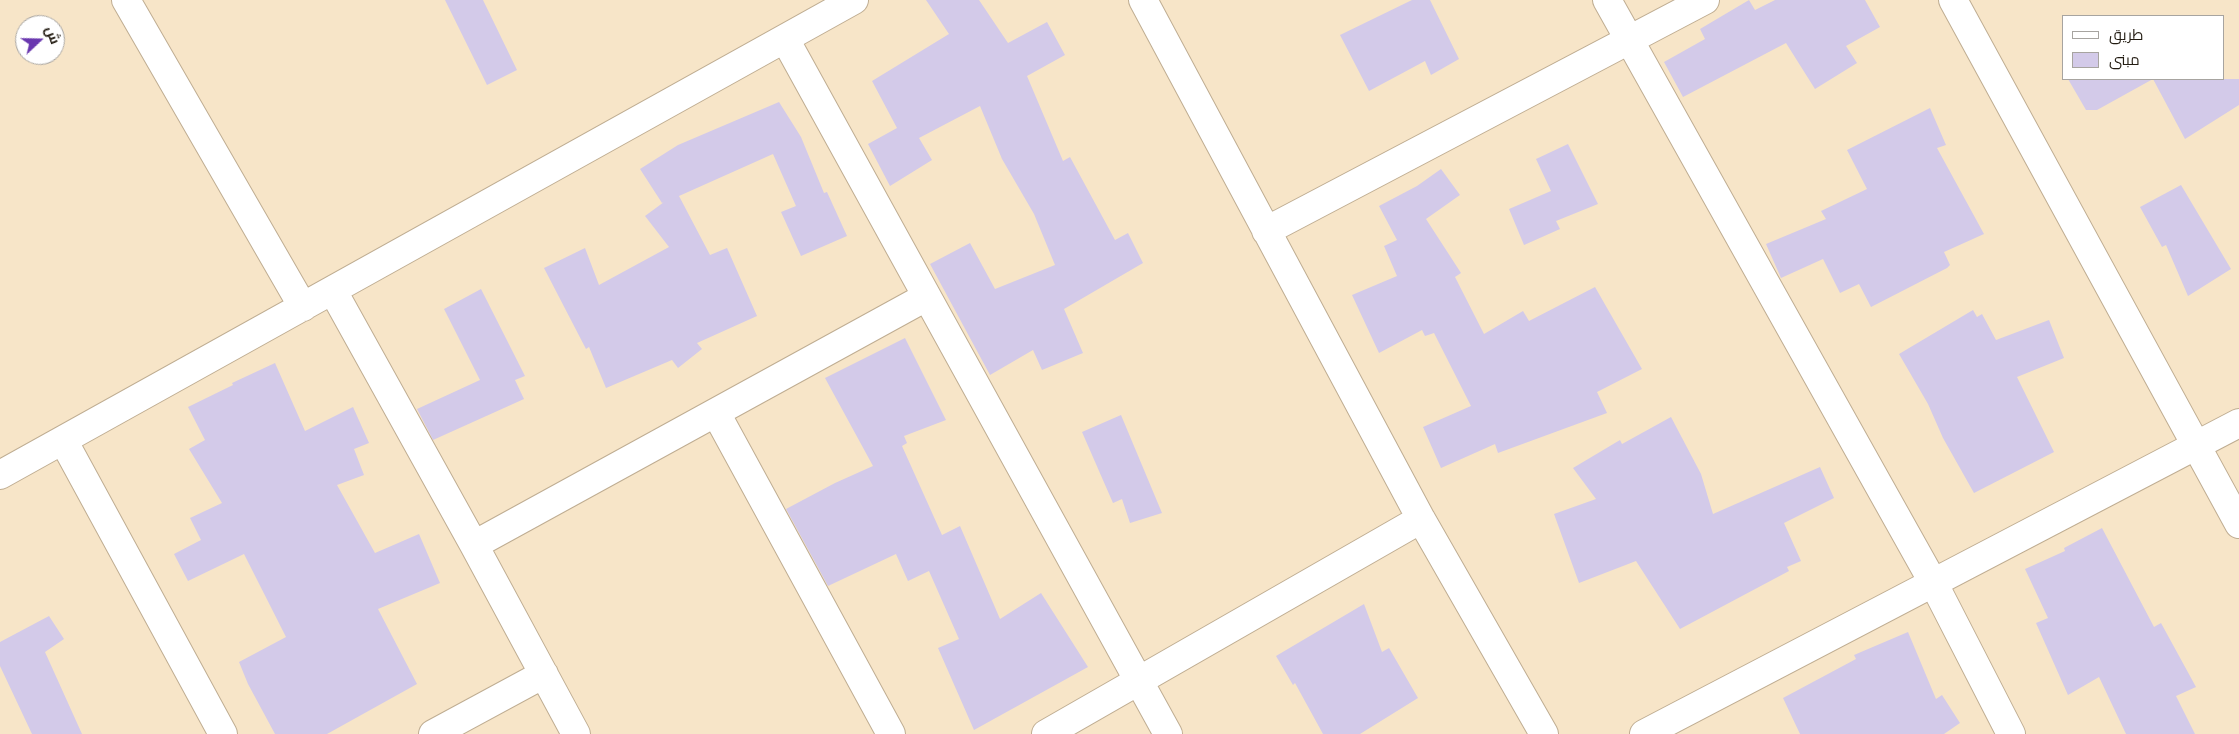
<!DOCTYPE html>
<meta charset="utf-8">
<style>
body{margin:0}
#map{position:relative;width:2239px;height:734px;overflow:hidden;background:#f7e5c8;font-family:Mulish,Cairo,sans-serif}
canvas{display:block}
.legend{position:absolute;left:2062px;top:15px;width:162px;height:65px;box-sizing:border-box;background:#fff;border:1px solid #a7a4a0;margin:0;padding:6px 9px;list-style:none;font-size:15px;color:#231c12}
.legend li{display:flex;align-items:center;gap:10px;height:25px}
.legend b{width:25px;border:1px solid #a7a4a0}
.north{position:absolute;left:15px;top:15px;width:50px;height:50px;box-sizing:border-box;background:#fff;border:1px solid #a7a4a0;border-radius:50%;rotate:69deg;font-size:14px;font-weight:700;line-height:20px;text-align:center;color:#231c12}
.north::after{content:'';display:block;margin:auto;width:18px;height:22px;background:#6a38af;clip-path:polygon(50% 0,100% 100%,50% 72%,0 100%)}
</style>
<div id="map">
<canvas width="2239" height="734"></canvas>
<ul class="legend">
<li><b style="height:6px;background:#fff"></b>طريق</li>
<li><b style="height:14px;background:#d3cae9"></b>مبنى</li>
</ul>
<div class="north">ش</div>
</div>
<script>
const ctx = document.querySelector('canvas').getContext('2d');
ctx.lineJoin = 'round';
function fillPath(path, color) { ctx.fillStyle = color; ctx.fill(path, 'evenodd'); }
const toPath = rows => new Path2D(rows.map(r => 'M' + r).join(''));
function stroke(path, color, width, dash) { ctx.strokeStyle = color; ctx.lineWidth = width; ctx.lineCap = dash ? 'butt' : 'round'; ctx.setLineDash(dash || []); ctx.stroke(path); }
const building = toPath([
 [445,0,483,0,517,70,487,85],
 [926,0,979,0,1008,43,1047,22,1065,55,1027,76,1063,161,1070,157,1115,240,1128,233,1143,263,1064,309,1083,353,1042,370,1033,350,990,375,930,264,970,243,995,289,1055,265,1034,214,1002,159,980,106,919,138,932,160,890,186,868,144,897,128,872,81,949,34],
 [1412,0,1430,0,1459,59,1431,75,1425,61,1369,91,1340,35],
 [1749,0,1755,10,1775,0,1865,0,1880,27,1846,46,1857,63,1815,89,1786,43,1683,97,1664,62,1705,39,1700,29],
 [2068,79,2239,79,2239,105,2185,139,2153,79,2097,110,2086,110],
 [779,102,801,137,824,193,827,192,847,236,801,256,781,212,796,206,773,154,679,196,710,255,727,248,757,316,697,343,702,349,678,368,672,360,606,388,589,347,586,349,544,268,585,248,599,285,669,247,645,216,664,202,662,203,640,169,678,145],
 [1930,108,1946,145,1937,148,1984,234,1944,252,1950,265,1947,268,1871,307,1859,284,1840,293,1823,259,1781,278,1766,244,1826,219,1821,211,1867,189,1847,150],
 [1568,144,1598,204,1556,221,1560,229,1524,245,1509,209,1551,191,1536,159],
 [1441,169,1460,195,1426,219,1461,273,1455,277,1484,334,1523,311,1529,321,1595,287,1642,369,1597,392,1607,413,1498,453,1495,444,1441,468,1423,427,1471,406,1434,333,1425,336,1422,330,1379,353,1352,295,1397,276,1384,246,1397,240,1379,206,1417,186],
 [2181,185,2231,269,2188,296,2166,245,2162,247,2140,207],
 [481,289,525,376,515,380,524,399,433,440,417,409,480,380,444,309],
 [1973,310,1977,317,1982,314,1996,340,2049,320,2064,358,2017,377,2054,452,1974,493,1943,438,1928,404,1899,354],
 [905,338,946,420,904,436,907,443,902,446,942,535,960,526,1000,619,1041,593,1088,667,974,730,938,648,959,639,929,571,908,581,896,554,828,586,786,509,835,483,873,466,825,378],
 [275,363,305,431,353,407,369,443,354,449,364,475,337,485,375,553,419,534,440,583,378,609,417,684,327,734,275,734,248,684,239,662,286,637,244,554,188,581,174,554,201,540,190,518,222,503,189,449,205,440,188,407,233,385,232,383],
 [1121,415,1162,513,1130,523,1122,499,1113,503,1082,432],
 [1671,417,1701,474,1713,514,1820,467,1834,498,1784,523,1801,561,1787,567,1789,571,1680,629,1636,561,1579,583,1554,514,1596,499,1573,468,1620,440,1622,444],
 [2102,528,2154,627,2161,623,2196,687,2176,696,2195,734,2126,734,2099,677,2068,695,2036,623,2048,618,2025,569,2065,551,2064,548],
 [1364,604,1382,652,1389,648,1418,698,1360,734,1323,734,1295,683,1293,685,1276,656],
 [49,616,64,639,45,652,82,734,32,734,0,666,0,642],
 [1908,632,1936,699,1942,695,1960,723,1944,734,1800,734,1783,698,1856,659,1854,655]
]);
const street = toPath([
 [126,0,303,307],
 [1143,0,1421,519,1544,734],
 [1607,0,1934,584,2011,734],
 [785,39,1168,734],
 [1266,231,1705,0],
 [333,291,474,545,576,734],
 [716,413,891,734],
 [63,440,223,734],
 [0,475,854,0],
 [474,545,926,297],
 [433,734,544,674],
 [1046,734,1421,519],
 [1644,734,2239,423]
]);
const primary = toPath([
 [1953,0,2239,524]
]);
fillPath(building, '#d3cae9');
stroke(street, '#bfad92', 30);
stroke(primary, '#bfad92', 30);
stroke(street, '#fff', 28);
stroke(primary, '#fff', 28);
</script>
